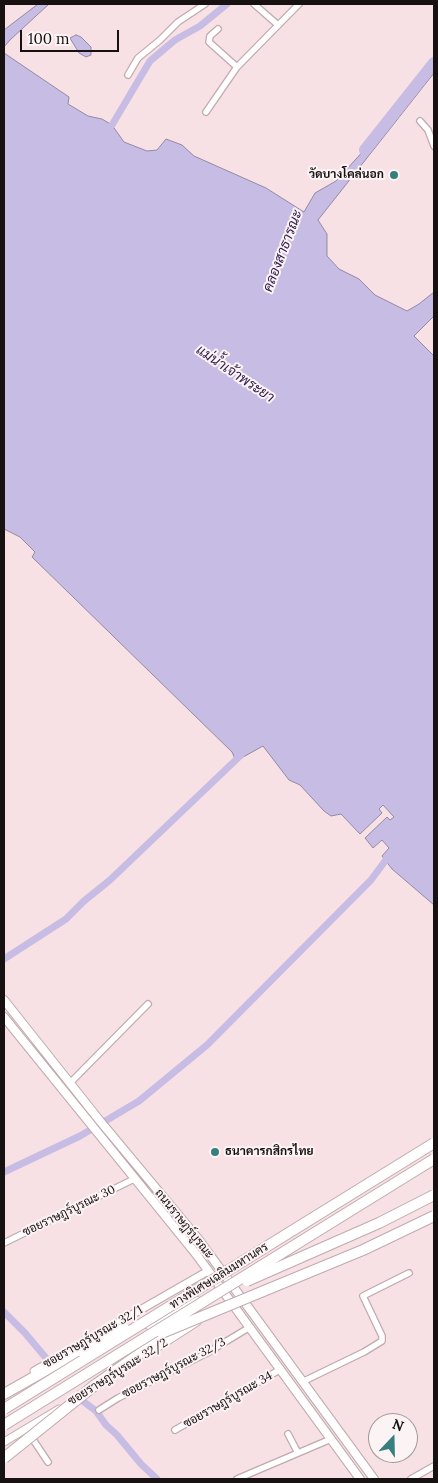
<!DOCTYPE html>
<meta charset="utf-8">
<style>
body{margin:0}
#map{position:relative;width:438px;height:1483px;overflow:hidden;background:#f8e1e5;font-family:Lora,serif}
canvas{display:block}
.frame{position:absolute;inset:0;border:5px solid #181112;pointer-events:none}
.north{position:absolute;left:368px;top:1413px;width:50px;height:50px;box-sizing:border-box;background:#fcf3f4;border:1px solid #a1999a;border-radius:50%;rotate:21deg;font-size:14px;font-weight:700;line-height:20px;text-align:center;color:#181112}
.north::after{content:'';display:block;margin:auto;width:18px;height:22px;background:#367f7d;clip-path:polygon(50% 0,100% 100%,50% 72%,0 100%)}
.scale{position:absolute;left:20px;top:30px;width:99px;height:22px;box-sizing:border-box;border:2px solid #181112;border-top:0;padding-left:6px;font-size:15px;line-height:18px;white-space:nowrap;color:#181112;-webkit-text-stroke:4px #fcf3f4;paint-order:stroke}
</style>
<div id="map">
<canvas width="438" height="1483"></canvas>
<div class="frame"></div>
<div class="north">N</div>
<div class="scale">100 m</div>
</div>
<script>
const ctx = document.querySelector('canvas').getContext('2d');
ctx.lineJoin = 'round';
function fillPath(path, color) { ctx.fillStyle = color; ctx.fill(path, 'evenodd'); }
const toPath = rows => new Path2D(rows.map(r => 'M' + r).join(''));
function stroke(path, color, width, dash) { ctx.strokeStyle = color; ctx.lineWidth = width; ctx.lineCap = dash ? 'butt' : 'round'; ctx.setLineDash(dash || []); ctx.stroke(path); }
function label(font, color, halo, rows, align = 'center') {
  ctx.font = font + ' Lora,Sarabun,serif'; ctx.lineWidth = 4; ctx.setLineDash([]); ctx.textBaseline = 'middle'; ctx.strokeStyle = halo; ctx.fillStyle = color; for (const [text, x, y, turn = 0] of rows) {
    ctx.save(); ctx.translate(x, y); ctx.rotate((+turn || 0) * Math.PI / 180); ctx.textAlign = isNaN(turn) ? turn : align; if (halo) ctx.strokeText(text, 0, 0); ctx.fillText(text, 0, 0); ctx.restore();
  }
}
const water = toPath([
 [38,4,49,4,10,40,4,47,4,30,38,4],
 [76,35,81,37,91,47,91,55,86,57,79,53,70,38,76,35],
 [4,53,69,97,68,104,88,116,102,119,112,125,124,142,147,151,157,150,166,139,182,145,194,156,266,188,304,212,315,193,336,181,434,73,318,220,327,234,327,256,339,269,359,279,375,295,407,311,419,304,434,292,434,316,414,336,434,356,434,905,392,869,382,856,389,848,382,840,373,848,365,838,387,817,390,820,394,817,383,805,379,809,382,813,360,834,341,814,331,816,324,811,300,785,289,780,263,746,236,761,232,752,32,557,35,552,20,537,4,529,4,53]
]);
const canal = toPath([
 [112,125,150,61,175,40,200,26,227,4],
 [4,959,66,919,84,901,110,880,241,755],
 [4,1172,80,1136,139,1101,207,1045,371,880,391,853],
 [4,1312,25,1333,46,1358],
 [84,1402,96,1411,106,1425,117,1435,141,1464,157,1479]
]);
const river = toPath([
 [365,150,434,63]
]);
const minor = toPath([
 [254,4,278,25],
 [218,29,210,36,209,42,237,67],
 [128,75,138,58,160,40,178,22,205,4],
 [206,112,237,67,299,4],
 [420,121,428,130,434,146],
 [70,1083,148,1004],
 [4,1243,134,1179],
 [302,1382,364,1352,382,1341,382,1336,363,1296,409,1273],
 [99,1410,118,1398,207,1353,250,1327],
 [175,1430,281,1369],
 [288,1434,298,1453],
 [30,1435,48,1462],
 [237,1479,331,1439],
 [411,1479,434,1466]
]);
const tertiary = toPath([
 [155,1349,197,1322],
 [34,1371,208,1271],
 [4,1442,59,1409]
]);
const secondary = toPath([
 [4,1000,100,1121,199,1240,374,1479],
 [4,1017,196,1254,360,1479]
]);
const motorway = toPath([
 [149,1324,197,1302],
 [95,1385,172,1331],
 [4,1394,80,1351]
]);
const motorwayBridge = toPath([
 [247,1281,379,1223,434,1195],
 [162,1333,363,1250,434,1216],
 [80,1351,124,1328],
 [4,1409,434,1143],
 [4,1425,434,1159],
 [4,1458,95,1385]
]);
const markers = [
 [394,175,5,"#367f7d"],
 [215,1152,5,"#367f7d"]
];
const poiNames = [
 ["วัดบางโคล่นอก",384,175],
 ["ธนาคารกสิกรไทย",225,1152,"left"]
];
const streetNames = [
 ["ซอยราษฎร์บูรณะ 30",69,1211,-26],
 ["ถนนราษฎร์บูรณะ",184,1224,51],
 ["ทางพิเศษเฉลิมมหานคร",219,1276,-32],
 ["ซอยราษฎร์บูรณะ 32/1",93,1337,-30],
 ["ซอยราษฎร์บูรณะ 32/3",174,1368,-28],
 ["ซอยราษฎร์บูรณะ 32/2",118,1372,-32],
 ["ซอยราษฎร์บูรณะ 34",228,1400,-30]
];
const waterNames = [
 ["คลองสาธารณะ",283,251,-69],
 ["แม่น้ำเจ้าพระยา",235,374,34]
];
fillPath(water, '#c7bce4');
stroke(water, '#9289a5', 1);
stroke(canal, '#c7bce4', 7);
stroke(river, '#c7bce4', 12);
stroke(minor, '#c0aaae', 8);
stroke(tertiary, '#c0aaae', 9);
stroke(secondary, '#c0aaae', 10);
stroke(motorway, '#c0aaae', 12);
stroke(minor, '#fff', 5.5);
stroke(tertiary, '#fff', 7);
stroke(secondary, '#fff', 8);
stroke(motorway, '#fff', 10);
stroke(motorwayBridge, '#c0aaae', 12, []);
stroke(motorwayBridge, '#fff', 10);
for (const [x, y, r, color] of markers) { const dot = new Path2D(); dot.arc(x, y, r, 0, 2 * Math.PI); ctx.fillStyle = color; ctx.fill(dot); stroke(dot, '#fcf3f4', 2); }
label('bold 12px', '#181112', '#fcf3f4', poiNames, 'right');
label('12px', '#181112', '#fcf3f4', streetNames);
label('italic 14px', '#301f4f', '#fcf3f4', waterNames);
</script>
